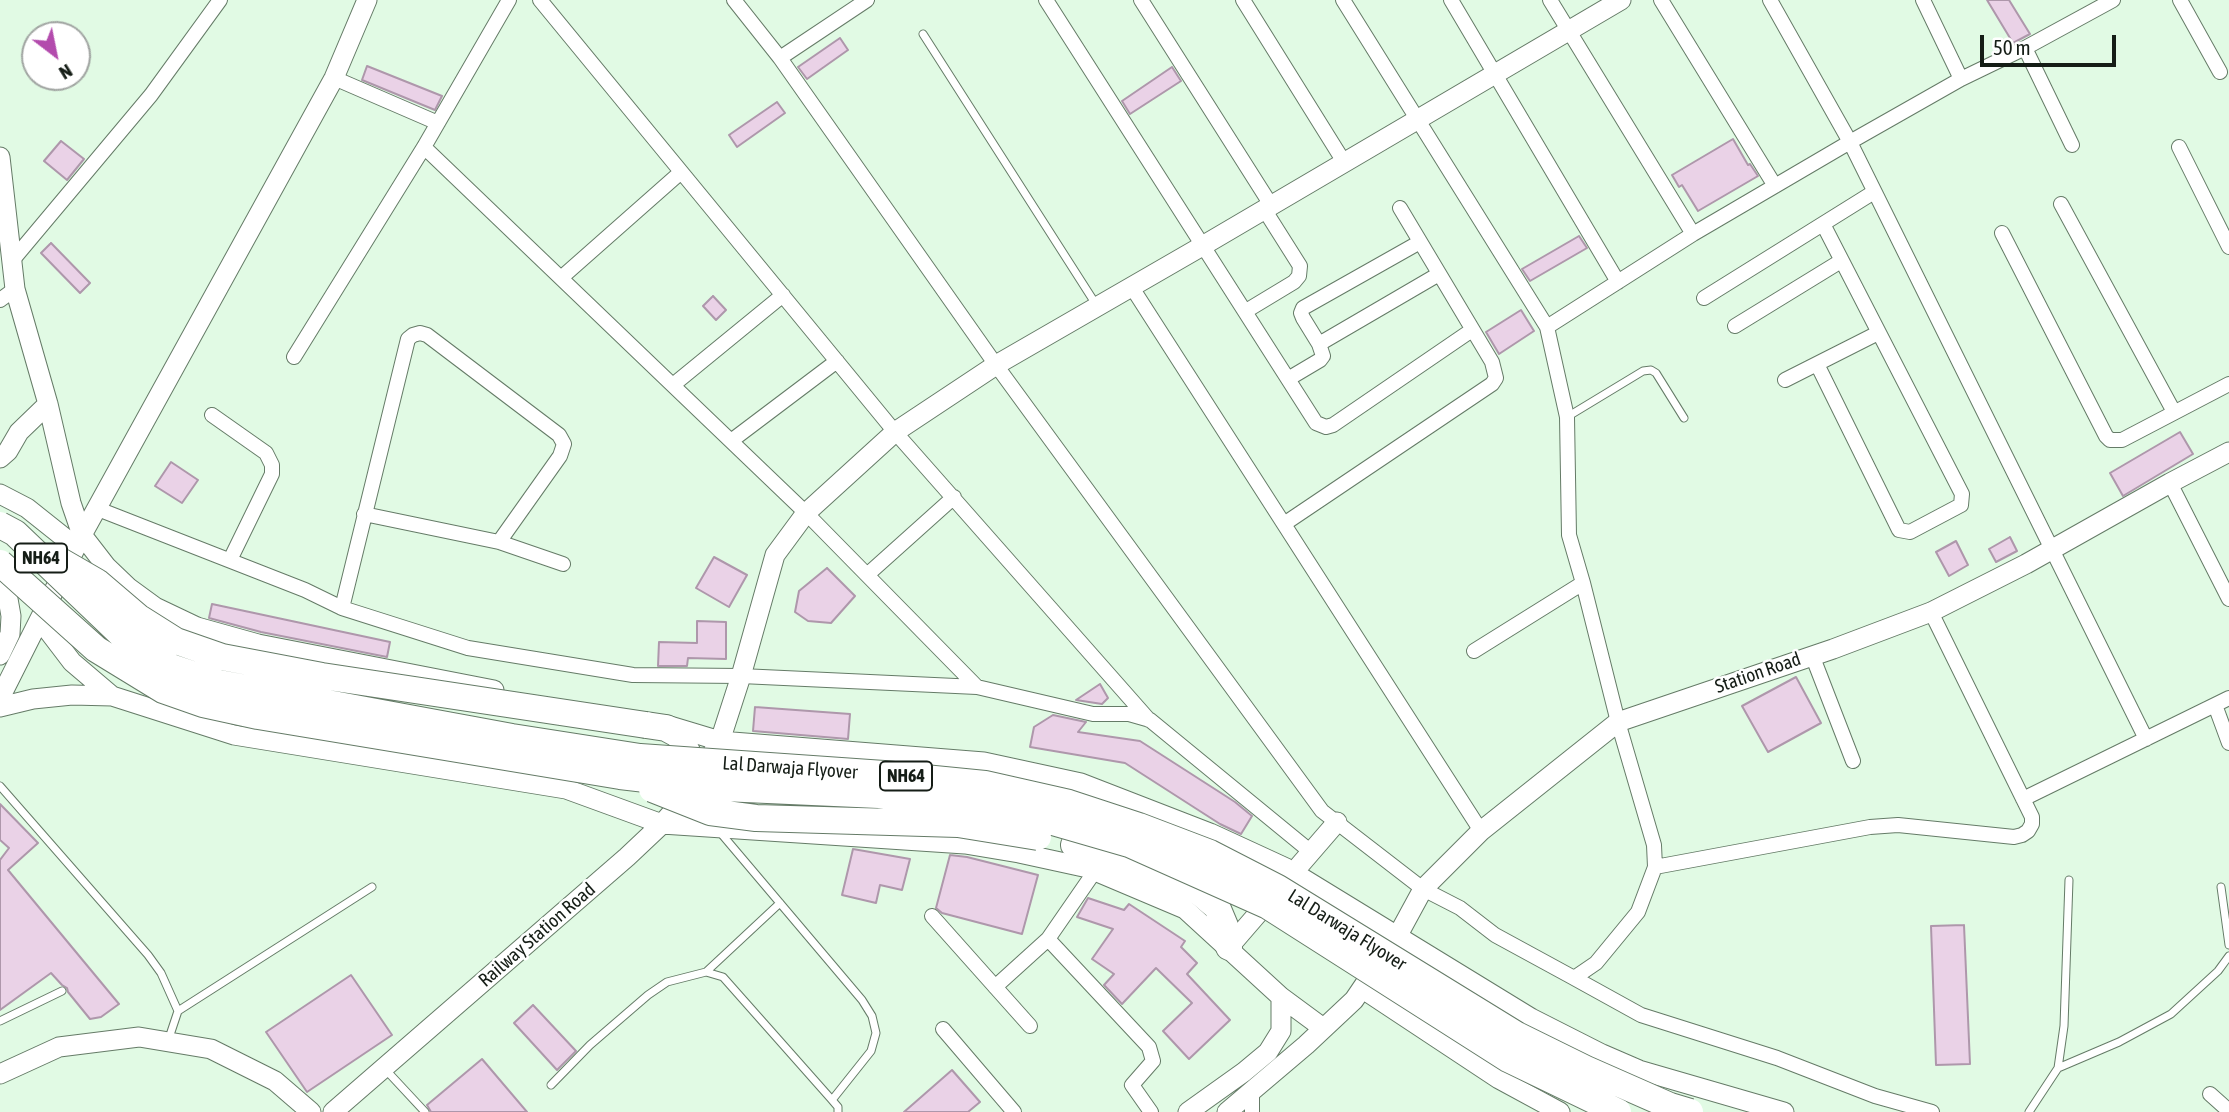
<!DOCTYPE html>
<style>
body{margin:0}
#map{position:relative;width:2229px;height:1112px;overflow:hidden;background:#e1fae4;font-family:"Asap Condensed",sans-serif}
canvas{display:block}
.north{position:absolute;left:21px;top:21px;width:70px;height:70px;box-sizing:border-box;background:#fff;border:2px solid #a1a5a2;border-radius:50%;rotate:148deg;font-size:19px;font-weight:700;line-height:28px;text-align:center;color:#151d16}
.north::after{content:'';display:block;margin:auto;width:24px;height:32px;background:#b34bad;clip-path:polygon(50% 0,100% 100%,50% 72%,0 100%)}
.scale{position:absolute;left:1980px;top:35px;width:136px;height:32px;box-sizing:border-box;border:4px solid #151d16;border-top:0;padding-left:9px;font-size:21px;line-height:24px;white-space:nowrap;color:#151d16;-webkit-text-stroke:5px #fff;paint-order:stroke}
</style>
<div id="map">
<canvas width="2229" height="1112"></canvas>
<div class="north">N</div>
<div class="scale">50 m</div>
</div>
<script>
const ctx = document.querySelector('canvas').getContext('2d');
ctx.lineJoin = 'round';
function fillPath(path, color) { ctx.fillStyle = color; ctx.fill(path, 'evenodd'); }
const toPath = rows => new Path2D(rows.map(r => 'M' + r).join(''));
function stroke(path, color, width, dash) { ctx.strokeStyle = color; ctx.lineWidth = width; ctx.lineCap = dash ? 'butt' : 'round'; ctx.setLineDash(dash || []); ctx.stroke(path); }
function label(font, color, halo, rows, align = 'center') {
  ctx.font = font + ' "Asap Condensed",sans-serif'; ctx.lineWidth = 5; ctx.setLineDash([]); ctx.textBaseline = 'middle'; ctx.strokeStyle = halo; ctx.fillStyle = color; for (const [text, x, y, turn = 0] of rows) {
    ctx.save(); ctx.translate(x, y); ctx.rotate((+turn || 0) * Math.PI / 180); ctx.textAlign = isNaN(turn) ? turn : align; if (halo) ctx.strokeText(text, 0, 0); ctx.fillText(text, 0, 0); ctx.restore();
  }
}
const building = toPath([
 [1987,0,2009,0,2030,34,2013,43,1987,0],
 [840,38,848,50,807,79,798,67,840,38],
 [367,66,442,96,435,110,396,94,362,80,367,66],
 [1172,67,1181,81,1130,114,1122,101,1172,67],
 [777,102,785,113,737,147,729,135,777,102],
 [1733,139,1748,165,1750,164,1758,176,1698,211,1682,185,1679,187,1672,175,1733,139],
 [61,141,84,159,67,180,44,161,61,141],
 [1579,236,1587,248,1530,281,1522,269,1579,236],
 [51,243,90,283,80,293,41,253,51,243],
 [713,296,726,310,716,320,703,306,713,296],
 [1521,310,1534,331,1499,354,1486,332,1521,310],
 [2180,432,2193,454,2123,496,2110,473,2180,432],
 [171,462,198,480,182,503,155,486,171,462],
 [2010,537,2017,551,1996,562,1989,549,2010,537],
 [1956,541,1968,565,1949,576,1936,552,1956,541],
 [714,557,747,575,729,607,696,588,714,557],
 [827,568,855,596,831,623,808,621,795,612,799,591,827,568],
 [212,604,390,642,387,657,261,632,209,618,212,604],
 [697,621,726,622,726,659,688,658,687,666,658,666,659,642,697,643,697,621],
 [1796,677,1821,723,1768,752,1742,706,1796,677],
 [1100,684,1108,698,1102,704,1076,700,1100,684],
 [755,707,850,714,848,739,753,731,755,707],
 [1053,715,1086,722,1078,732,1140,741,1235,802,1252,816,1241,834,1220,824,1125,763,1030,747,1034,727,1053,715],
 [0,804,38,843,8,870,119,1004,101,1017,90,1019,68,992,67,988,62,985,51,973,0,1010,0,860,9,848,0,840,0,804],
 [853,849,910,859,902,890,880,885,876,903,842,895,853,849],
 [950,855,967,857,1038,875,1022,934,942,913,936,908,950,855],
 [1088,898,1124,910,1129,904,1185,941,1181,947,1197,963,1187,974,1230,1020,1189,1059,1163,1031,1192,1003,1156,968,1122,1004,1104,985,1114,974,1092,959,1113,929,1077,917,1088,898],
 [1964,925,1970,1064,1936,1065,1931,926,1964,925],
 [351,975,392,1035,307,1092,266,1032,351,975],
 [533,1005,576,1051,557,1070,514,1023,533,1005],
 [482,1059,527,1112,431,1112,427,1105,482,1059],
 [952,1070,980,1102,968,1112,904,1112,952,1070]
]);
const lane = toPath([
 [923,34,1097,306],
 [1567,417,1643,371,1651,370,1656,373,1684,418],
 [0,786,148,955,161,973,178,1011,168,1041],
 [719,831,862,1000,872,1016,876,1033,871,1051,832,1100,838,1107,838,1112],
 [2221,887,2229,945],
 [706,972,780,903],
 [178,1011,372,887],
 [0,1021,62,991],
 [2058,1068,2119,1042,2171,1014,2218,971,2229,956],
 [385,1069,425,1112],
 [551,1085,590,1045,648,995,667,982,706,972,723,977,832,1100],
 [2029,1112,2058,1068,2064,1026,2069,880]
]);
const street = toPath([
 [540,0,895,432,1149,720],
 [734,0,780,58,996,365,1322,811,1423,889,1460,908,1495,935,1574,978],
 [1046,0,1316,423,1326,427,1333,425,1472,330],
 [1141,0,1271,205],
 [1243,0,1344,162],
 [1343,0,1547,327,1567,417,1569,535,1583,583,1618,722,1654,845,1655,867,1638,912,1596,963,1574,978,1641,1015,1777,1058,1875,1096,1932,1112],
 [1451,0,1618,282],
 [1550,0,1693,234],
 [1661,0,1775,186],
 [1770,0,1850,142,2146,739],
 [1923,0,1961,79],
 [2180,0,2220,72],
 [2025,48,2072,145],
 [780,58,867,0],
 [334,78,438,123],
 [424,147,806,513,977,687],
 [2179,147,2229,247],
 [2061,204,2174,412],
 [2002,233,2106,436,2110,440,2122,440,2229,384],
 [11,262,151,95,220,0],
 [561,278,681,172],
 [1131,286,1481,831],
 [1704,298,1874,192],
 [0,300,15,289],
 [1246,311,1294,282,1299,276,1300,266,1264,209],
 [1735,326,1841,261],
 [1547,327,1693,234,1850,142,1961,79,2025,48,2113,0],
 [1319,344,1439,274],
 [294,357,424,147,509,0],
 [1817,364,1899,530,1910,532,1961,505,1962,494,1823,224],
 [1288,379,1320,360,1323,356,1319,344,1303,318,1301,313,1303,308,1420,242],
 [1785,380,1878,333],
 [673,385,783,295],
 [212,415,266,453,272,465,272,474,230,560],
 [731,441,837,361],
 [2170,483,2229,599],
 [98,509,305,590,342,608,468,648,633,675,741,676,977,687,1093,714,1129,714,1150,720,1311,852],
 [364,514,499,542,563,564],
 [1284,524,1492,384,1496,378,1492,362,1400,208],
 [867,575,954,497],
 [342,608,408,339,413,335,420,333,427,335,559,435,564,444,560,456,499,542],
 [1474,651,1583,583],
 [1812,655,1853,761],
 [2215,705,2229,743],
 [2023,799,2229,698],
 [1655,867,1870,827,1898,825,2014,837,2022,835,2028,831,2032,824,2032,817,1931,612],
 [932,916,1030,1026],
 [1048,939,1149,1047,1153,1061,1132,1085,1151,1112],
 [995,987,1048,939,1095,871],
 [943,1029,1014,1112],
 [1252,1091,1252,1112],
 [2210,1094,2229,1111]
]);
const secondary = toPath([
 [0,157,15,289,48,404,71,503,82,535,106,566,129,588,155,607,197,627,258,644,494,690],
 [0,458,8,451,19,432,48,404],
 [0,494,27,508,76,547],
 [0,584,8,599,11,616,10,634,0,655],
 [40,620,72,662,112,696],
 [0,698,82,535,334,78,367,0],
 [0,707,33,699,72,695,112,696,234,735,566,789,662,824,965,844,1019,853,1088,868,1185,909,1281,997,1323,1028],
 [667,725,720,741,984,762,1081,783,1210,833,1286,868,1531,1018,1602,1054,1639,1070,1784,1112],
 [713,752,720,741,741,676,775,555,806,513,895,432,996,365,1204,245,1621,0],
 [1229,947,1337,822],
 [1363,989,1499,1079,1560,1112],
 [0,1074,59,1047,139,1037,211,1049,275,1081,311,1112],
 [333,1112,627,857,662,824,689,793],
 [1188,1112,1244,1072,1268,1052,1281,1031,1281,997],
 [1227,1112,1306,1045,1354,1000,1398,935,1423,889,1481,831,1618,722,1833,649,1931,612,2026,564,2170,483,2229,452]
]);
const highway = toPath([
 [646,725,666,728,679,735,688,754,690,773,688,783],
 [1074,845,1120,859,1199,892,1217,907,1225,926,1229,947]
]);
const highwayBridge = toPath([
 [0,525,15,533,125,638,171,667,219,683,512,737,640,757,884,774,985,784,1069,803,1139,826,1210,853,1278,888,1517,1035,1586,1069,1670,1106,1690,1112],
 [52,556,97,582,138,617,176,641,222,657,322,676,646,725],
 [0,563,96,649,163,690,203,704,258,716,620,776,723,788,879,795,975,807,1053,822,1129,844,1268,906,1508,1059,1618,1112],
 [652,789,710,812,756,818,958,824,1038,837]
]);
const shields = [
 [41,558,52],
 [906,776,52]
];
const shieldNames = [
 ["NH64",41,558],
 ["NH64",906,776]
];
const streetNames = [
 ["Station Road",1758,673,-19],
 ["Lal Darwaja Flyover",790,768,4],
 ["Lal Darwaja Flyover",1347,930,32],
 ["Railway Station Road",537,935,-41]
];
fillPath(building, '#ead2e7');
stroke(building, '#ae97ab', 2);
stroke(lane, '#657b67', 9);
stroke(street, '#657b67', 16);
stroke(secondary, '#657b67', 21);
stroke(highway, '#657b67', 28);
stroke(lane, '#fff', 7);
stroke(street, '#fff', 14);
stroke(secondary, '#fff', 19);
stroke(highway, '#fff', 26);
stroke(highwayBridge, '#657b67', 28, []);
stroke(highwayBridge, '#fff', 26);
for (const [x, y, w] of shields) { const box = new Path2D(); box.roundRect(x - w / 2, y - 14.5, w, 29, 5); ctx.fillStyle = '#fff'; ctx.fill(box); stroke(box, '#151d16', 2); }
label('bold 18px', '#151d16', null, shieldNames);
label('19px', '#151d16', '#fff', streetNames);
</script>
